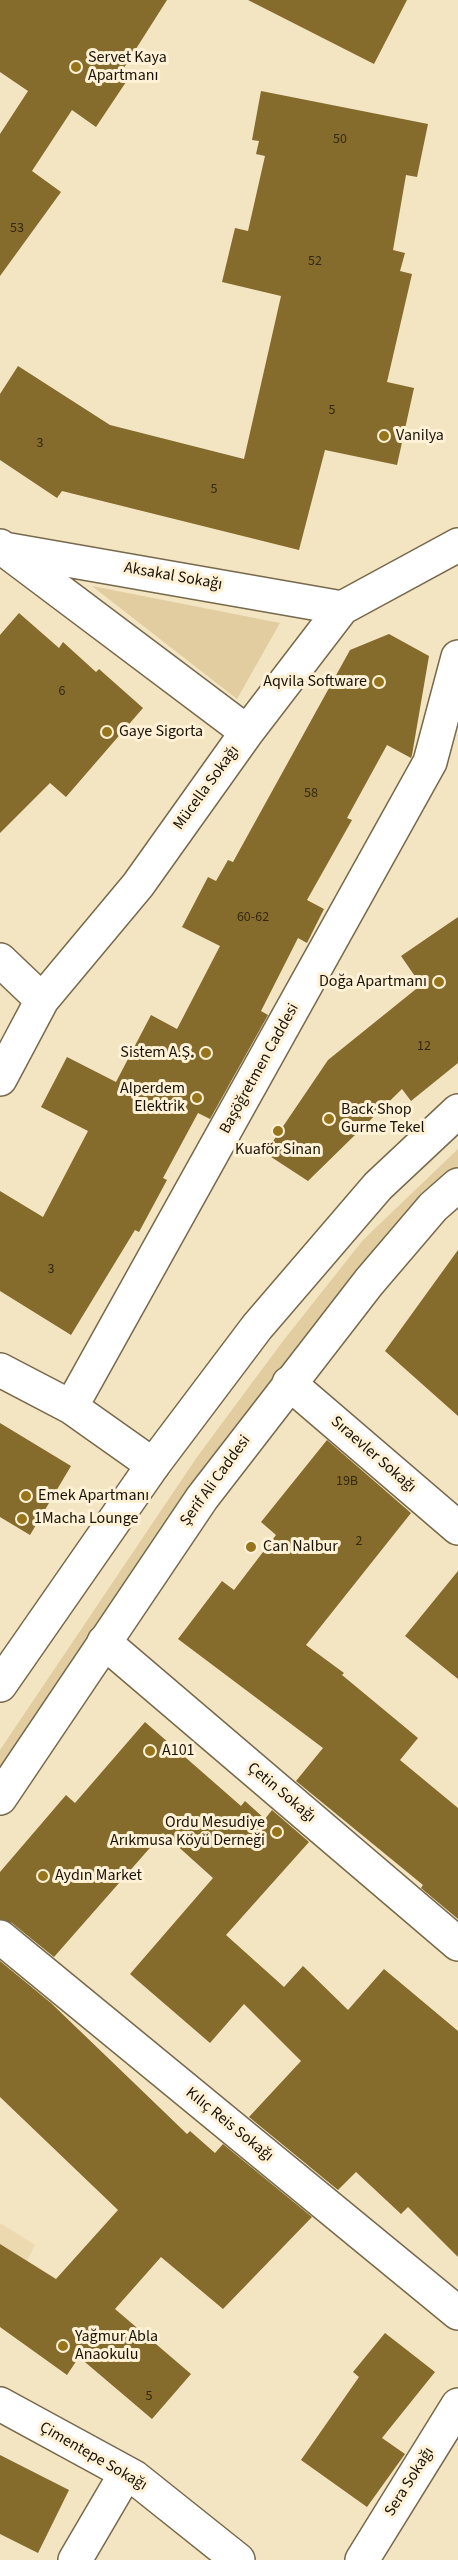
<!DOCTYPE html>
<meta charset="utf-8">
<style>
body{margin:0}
canvas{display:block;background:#f3e4c2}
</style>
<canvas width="458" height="2560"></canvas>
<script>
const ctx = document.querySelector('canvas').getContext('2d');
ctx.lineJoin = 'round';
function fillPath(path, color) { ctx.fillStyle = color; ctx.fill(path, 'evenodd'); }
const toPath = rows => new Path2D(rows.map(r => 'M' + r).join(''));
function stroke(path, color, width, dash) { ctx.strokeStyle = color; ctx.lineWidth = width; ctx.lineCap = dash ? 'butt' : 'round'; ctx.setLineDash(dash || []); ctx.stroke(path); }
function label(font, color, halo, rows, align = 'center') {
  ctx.font = font + ' "Source Sans 3",sans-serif'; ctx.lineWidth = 6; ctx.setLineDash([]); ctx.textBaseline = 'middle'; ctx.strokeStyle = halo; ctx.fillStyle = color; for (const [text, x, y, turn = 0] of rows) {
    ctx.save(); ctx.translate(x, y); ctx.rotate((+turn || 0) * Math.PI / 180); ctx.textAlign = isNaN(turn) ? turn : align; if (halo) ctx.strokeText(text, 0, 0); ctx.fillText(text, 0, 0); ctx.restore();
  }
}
const built = toPath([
 [0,2223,35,2245,0,2314]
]);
const green = toPath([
 [92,586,280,623,237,699],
 [458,1149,458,1171,375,1249,209,1462,0,1768,0,1750,197,1457,283,1341,363,1240]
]);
const building = toPath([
 [0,0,167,0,120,74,128,79,96,127,72,110,32,171,61,192,0,276,0,134,28,91,0,72],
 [248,0,407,0,374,64],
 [261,91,428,124,417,177,406,175,393,250,405,253,400,271,412,274,387,382,414,388,397,465,325,450,299,550,62,491,57,498,0,460,0,394,18,366,110,425,244,459,281,296,222,282,235,228,248,231,265,156,256,154,259,141,252,140],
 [19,613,59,648,63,642,96,672,99,669,143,708,66,797,50,783,0,833,0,635],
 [389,634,429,656,412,755,411,758,387,745,347,818,352,820,307,900,324,909,307,943,298,938,261,1011,268,1015,210,1119,198,1113,163,1178,167,1180,139,1232,135,1230,71,1335,0,1291,0,1191,43,1217,88,1131,41,1107,67,1057,116,1082,151,1015,177,1029,220,946,182,927,208,877,216,881,228,860,233,862,350,650],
 [458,917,458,1063,411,1101,402,1089,308,1181,265,1153,328,1060,421,985,401,956],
 [458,1250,458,1416,385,1351],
 [0,1423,71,1466,30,1535,0,1517],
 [327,1440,411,1513,306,1645,344,1673,342,1675,418,1738,400,1760,458,1808,458,1919,421,1888,423,1885,296,1781,323,1748,178,1639,222,1581,234,1590,276,1535,261,1522],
 [458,1571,458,1679,405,1636],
 [145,1722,241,1806,245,1801,265,1819,272,1810,309,1842,226,1935,284,1987,303,1966,348,2010,384,1969,458,2031,458,2257,408,2207,401,2214,356,2172,338,2190,249,2117,301,2061,244,2004,210,2043,130,1974,213,1878,163,1833,54,1957,12,1923,0,1919,0,1872,66,1795,75,1803],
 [0,1961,51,2003,187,2134,190,2131,215,2153,223,2144,312,2217,223,2309,161,2257,115,2309,191,2374,152,2419,79,2357,67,2375,0,2327,0,2244,56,2279,118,2210,0,2097],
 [385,2333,435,2372,382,2438,405,2454,367,2507,301,2460,359,2377,353,2372],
 [0,2455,69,2490,38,2553,0,2534]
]);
const street = toPath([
 [0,546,4,549,342,608],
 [9,553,247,732],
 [0,960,42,1000],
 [0,1079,42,1000,138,885,247,732,342,608,458,545],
 [0,1370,71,1407,153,1465],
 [289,1383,458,1528],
 [71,1407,430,762,458,657],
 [104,1642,458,1944],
 [0,1937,458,2313],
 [0,2404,134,2477,238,2560],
 [75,2560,126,2473],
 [362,2560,458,2405]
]);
const secondary = toPath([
 [0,1685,153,1465,257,1327,378,1186,458,1111],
 [0,1798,202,1498,369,1282,433,1207,458,1185]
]);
const markers = [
 [76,67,6,"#96751d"],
 [384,436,6,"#96751d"],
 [379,682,6,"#96751d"],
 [107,732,6,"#96751d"],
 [439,982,6,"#96751d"],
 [206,1053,6,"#96751d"],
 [197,1098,6,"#96751d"],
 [329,1119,6,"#96751d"],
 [278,1131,6,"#96751d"],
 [26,1496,6,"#96751d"],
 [22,1519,6,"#96751d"],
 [251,1547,6,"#96751d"],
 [150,1751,6,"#96751d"],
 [277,1832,6,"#96751d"],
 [43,1876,6,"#96751d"],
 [63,2346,6,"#96751d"]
];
const numberNames = [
 ["50",340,140],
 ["53",17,229],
 ["52",315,262],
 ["5",332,411],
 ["3",40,444],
 ["5",214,490],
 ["6",62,692],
 ["58",311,794],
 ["60-62",253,918],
 ["12",424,1047],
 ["3",51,1270],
 ["19B",347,1482],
 ["2",359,1542],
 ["5",149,2397]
];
const poiNames = [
 ["Servet Kaya",88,58],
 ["Apartmanı",88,76],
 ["Vanilya",396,436],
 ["Aqvila Software",367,682,"right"],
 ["Gaye Sigorta",119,732],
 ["Doğa Apartmanı",427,982,"right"],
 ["Sistem A.Ş.",194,1053,"right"],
 ["Alperdem",185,1089,"right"],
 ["Elektrik",185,1107,"right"],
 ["Back Shop",341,1110],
 ["Gurme Tekel",341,1128],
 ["Kuaför Sinan",278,1150,"center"],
 ["Emek Apartmanı",38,1496],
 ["1Macha Lounge",34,1519],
 ["Can Nalbur",263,1547],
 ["A101",162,1751],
 ["Ordu Mesudiye",265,1823,"right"],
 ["Arıkmusa Köyü Derneği",265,1841,"right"],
 ["Aydın Market",55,1876],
 ["Yağmur Abla",75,2337],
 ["Anaokulu",75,2355]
];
const streetNames = [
 ["Aksakal Sokağı",173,577,10],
 ["Mücella Sokağı",207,788,-54],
 ["Başöğretmen Caddesi",260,1069,-61],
 ["Sıraevler Sokağı",373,1455,41],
 ["Şerif Ali Caddesi",216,1481,-54],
 ["Çetin Sokağı",281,1793,40],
 ["Kılıç Reis Sokağı",229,2125,39],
 ["Çimentepe Sokağı",93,2457,30],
 ["Sera Sokağı",410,2482,-58]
];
fillPath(built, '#ecd9b0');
fillPath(green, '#e2cda1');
fillPath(building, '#856b2c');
stroke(street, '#77694b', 36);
stroke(secondary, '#77694b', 36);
stroke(street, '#fff', 33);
stroke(secondary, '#fff', 33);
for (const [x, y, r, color] of markers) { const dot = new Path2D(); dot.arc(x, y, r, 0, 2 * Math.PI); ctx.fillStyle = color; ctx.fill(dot); stroke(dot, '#fef1d6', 2); }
label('14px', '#342910', null, numberNames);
label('16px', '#191307', '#fef1d6', poiNames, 'left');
label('16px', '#191307', '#fef1d6', streetNames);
</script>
